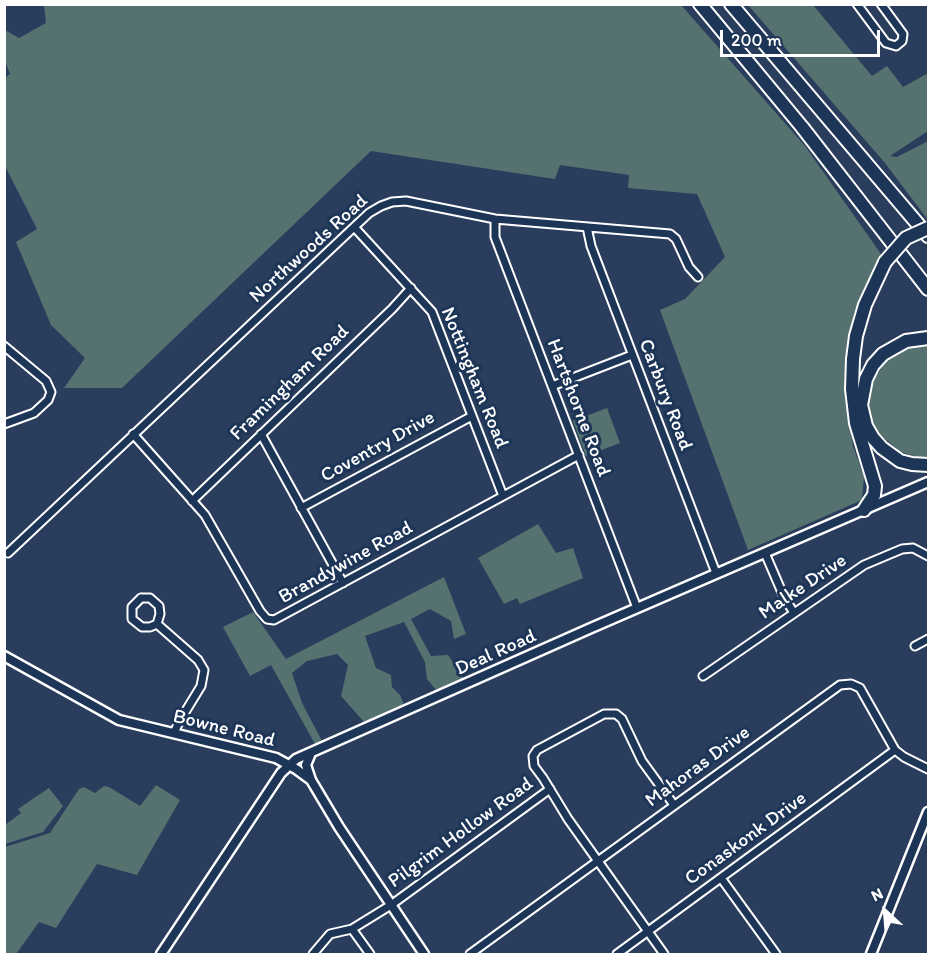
<!DOCTYPE html>
<style>
body{margin:0}
#map{position:relative;width:933px;height:959px;overflow:hidden;background:#2b3d5c;font-family:Itim,sans-serif}
canvas{display:block}
.frame{position:absolute;inset:0;border:6px solid #fff;pointer-events:none}
.north{position:absolute;left:855px;top:881px;width:60px;height:60px;-webkit-text-stroke:4px #1d3557;paint-order:stroke;rotate:334deg;font-size:16px;font-weight:700;line-height:24px;text-align:center;color:#fff}
.north::after{content:'';display:block;margin:auto;width:21px;height:27px;background:#fff;clip-path:polygon(50% 0,100% 100%,50% 72%,0 100%)}
.scale{position:absolute;left:720px;top:30px;width:160px;height:27px;box-sizing:border-box;border:3px solid #fff;border-top:0;padding-left:8px;font-size:18px;line-height:21px;white-space:nowrap;color:#fff;-webkit-text-stroke:4px #1d3557;paint-order:stroke}
</style>
<div id="map">
<canvas width="933" height="959"></canvas>
<div class="frame"></div>
<div class="north">N</div>
<div class="scale">200 m</div>
</div>
<script>
const ctx = document.querySelector('canvas').getContext('2d');
ctx.lineJoin = 'round';
function fillPath(path, color) { ctx.fillStyle = color; ctx.fill(path, 'evenodd'); }
const toPath = rows => new Path2D(rows.map(r => 'M' + r).join(''));
function stroke(path, color, width, dash) { ctx.strokeStyle = color; ctx.lineWidth = width; ctx.lineCap = dash ? 'butt' : 'round'; ctx.setLineDash(dash || []); ctx.stroke(path); }
function label(font, color, halo, rows, align = 'center') {
  ctx.font = font + ' Itim,sans-serif'; ctx.lineWidth = 6; ctx.setLineDash([]); ctx.textBaseline = 'middle'; ctx.strokeStyle = halo; ctx.fillStyle = color; for (const [text, x, y, turn = 0] of rows) {
    ctx.save(); ctx.translate(x, y); ctx.rotate((+turn || 0) * Math.PI / 180); ctx.textAlign = isNaN(turn) ? turn : align; if (halo) ctx.strokeText(text, 0, 0); ctx.fillText(text, 0, 0); ctx.restore();
  }
}
const green = toPath([
 [44,5,681,5,805,146,881,254,854,313,844,381,853,446,864,477,862,500,748,550,660,310,685,299,725,257,697,194,628,188,629,175,560,165,555,179,371,151,122,388,64,388,85,358,51,325,16,242,37,229,5,166,5,78,10,74,5,61,5,30,19,38,46,23],
 [748,5,813,5,872,76,887,66,903,87,928,73,928,131,890,156,897,157,928,141,928,220,885,163],
 [928,344,928,460,901,452,878,433,867,410,873,381,887,360,909,346],
 [607,408,620,443,586,456,573,421],
 [538,524,556,553,573,548,583,578,520,604,517,598,504,604,478,558],
 [444,577,466,634,454,639,451,621,430,609,411,619,431,656,448,655,464,679,436,690,427,679,425,662,404,622,365,636,376,668,391,675,392,687,400,695,404,705,364,722,341,696,348,665,337,654,307,661,292,673,302,703,322,741,315,744,271,665,250,676,223,627,253,612,286,659],
 [156,785,180,800,137,875,97,864,56,928,39,922,16,954,5,954,5,847,50,833,79,789,84,787,95,793,104,786,109,787,140,806],
 [49,788,63,806,43,832,5,844,5,825,21,813,18,809]
]);
const minor = toPath([
 [857,4,886,43,896,46,902,41,903,34,881,4],
 [495,219,495,237,637,608],
 [587,227,591,246,716,573],
 [355,228,432,312,503,496],
 [4,346,46,381,51,392,48,400,34,413,4,424],
 [552,386,632,355],
 [133,434,205,515,260,611,267,619,274,620,579,455],
 [261,434,343,583],
 [192,501,392,309,411,288],
 [301,508,472,416],
 [8,553,369,213,381,206,392,202,406,201,495,219,670,234,676,239,689,267,698,277],
 [765,553,784,597,794,613],
 [141,598,150,598,159,606,160,614,157,624,150,627,142,627,132,619,132,607,141,598],
 [157,624,198,660,204,670,201,686,179,722,174,733],
 [915,646,928,639],
 [703,676,864,565,902,549,913,548,928,556],
 [721,878,776,954],
 [352,929,370,954],
 [313,954,330,934,352,929,391,905,550,789],
 [470,954,840,685,851,684,860,688,895,750,904,757,928,769],
 [617,954,895,750],
 [664,954,568,819,543,778,534,766,533,756,537,750,604,714,616,714,622,719,642,761,674,805]
]);
const tertiary = toPath([
 [4,656,119,720,276,758,296,769,311,780,339,827,424,954],
 [311,753,306,765,311,780],
 [161,954,281,773,296,759,591,628,928,482],
 [871,954,928,812]
]);
const motorway = toPath([
 [700,4,802,127,928,289],
 [731,4,928,236],
 [928,338,906,341,883,354,873,365,866,379,861,405,866,426,873,438,882,448,900,461,912,464,928,465],
 [864,510,874,495,875,486,856,423,852,389,853,359,856,336,865,305,885,262]
]);
const motorwayBridge = toPath([
 [885,262,906,238,928,228]
]);
const streetNames = [
 ["Northwoods Road",309,249,-42],
 ["Nottingham Road",474,378,68],
 ["Framingham Road",290,383,-44],
 ["Carbury Road",665,395,69],
 ["Hartshorne Road",578,408,69],
 ["Coventry Drive",378,447,-29],
 ["Brandywine Road",346,563,-29],
 ["Malke Drive",803,587,-34],
 ["Deal Road",496,653,-24],
 ["Bowne Road",224,729,14],
 ["Mahoras Drive",698,767,-36],
 ["Pilgrim Hollow Road",461,833,-36],
 ["Conaskonk Drive",746,839,-36]
];
fillPath(green, '#557270');
stroke(minor, '#fff', 11);
stroke(tertiary, '#fff', 13);
stroke(motorway, '#fff', 16);
stroke(minor, '#1d3557', 7);
stroke(tertiary, '#1d3557', 8);
stroke(motorway, '#1d3557', 12);
stroke(motorwayBridge, '#fff', 16, []);
stroke(motorwayBridge, '#1d3557', 12);
label('20px', '#fff', '#1d3557', streetNames);
</script>
